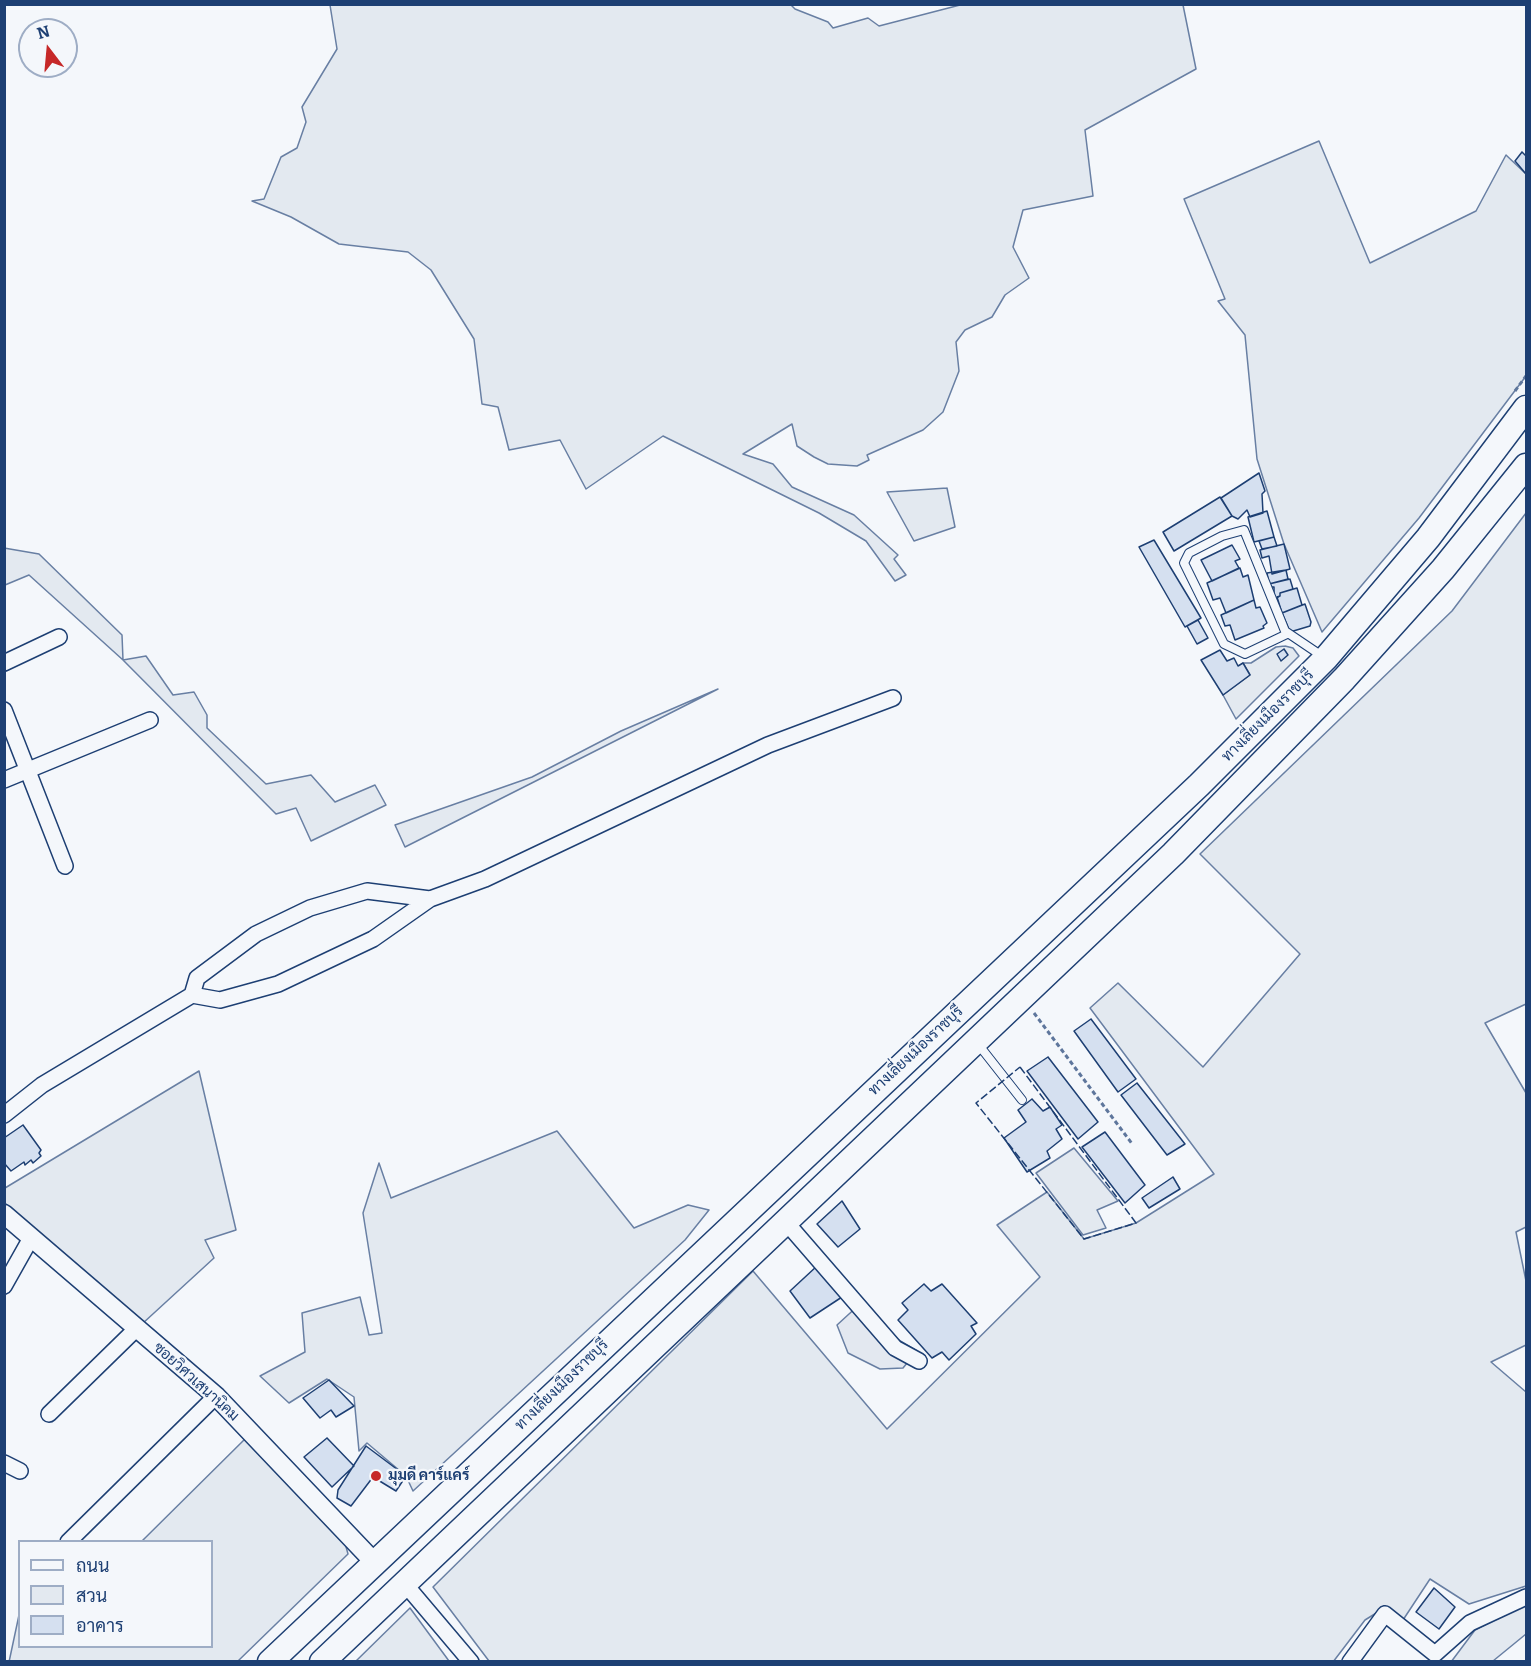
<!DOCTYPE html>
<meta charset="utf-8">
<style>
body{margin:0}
#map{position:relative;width:1531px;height:1666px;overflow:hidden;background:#f4f7fb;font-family:Bitter,Sarabun,serif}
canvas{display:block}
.frame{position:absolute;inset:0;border:6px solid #1d3f73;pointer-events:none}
.legend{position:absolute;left:18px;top:1540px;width:195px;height:108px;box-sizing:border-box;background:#f4f7fb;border:2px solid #9eadc5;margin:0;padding:8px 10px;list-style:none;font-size:18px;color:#1d3f73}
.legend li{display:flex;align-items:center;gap:12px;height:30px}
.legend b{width:30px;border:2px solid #9eadc5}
.north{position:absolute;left:18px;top:18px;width:60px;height:60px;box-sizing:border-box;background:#f4f7fb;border:2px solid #9eadc5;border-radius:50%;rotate:344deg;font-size:16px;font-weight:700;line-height:24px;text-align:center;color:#1d3f73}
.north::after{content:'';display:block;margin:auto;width:21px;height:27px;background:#c62828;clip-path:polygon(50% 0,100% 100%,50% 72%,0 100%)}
</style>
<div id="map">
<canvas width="1531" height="1666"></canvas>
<div class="frame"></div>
<ul class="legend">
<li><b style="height:8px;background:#f4f7fb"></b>ถนน</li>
<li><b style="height:16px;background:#e3e9f0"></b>สวน</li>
<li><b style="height:16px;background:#d5e0f0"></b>อาคาร</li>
</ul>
<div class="north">N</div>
</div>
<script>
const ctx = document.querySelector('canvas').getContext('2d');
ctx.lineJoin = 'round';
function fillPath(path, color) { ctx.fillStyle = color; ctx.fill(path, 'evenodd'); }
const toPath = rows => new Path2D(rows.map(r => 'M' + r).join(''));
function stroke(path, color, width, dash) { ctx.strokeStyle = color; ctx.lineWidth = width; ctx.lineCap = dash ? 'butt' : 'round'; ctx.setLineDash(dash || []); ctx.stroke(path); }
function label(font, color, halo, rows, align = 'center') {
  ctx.font = font + ' Bitter,Sarabun,serif'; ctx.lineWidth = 4.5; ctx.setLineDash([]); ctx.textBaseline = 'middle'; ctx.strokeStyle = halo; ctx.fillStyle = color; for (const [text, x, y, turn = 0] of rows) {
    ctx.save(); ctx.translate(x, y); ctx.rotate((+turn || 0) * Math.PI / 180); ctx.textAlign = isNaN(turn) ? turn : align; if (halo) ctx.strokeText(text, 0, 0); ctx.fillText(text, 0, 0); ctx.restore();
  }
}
const green = toPath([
 [791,5,795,9,828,22,833,28,868,18,879,26,960,5,1183,5,1196,69,1085,130,1093,196,1023,210,1013,247,1029,278,1005,295,992,317,965,330,956,342,959,371,943,412,923,430,867,455,869,460,857,466,828,464,814,457,797,446,792,424,743,454,773,464,792,487,854,515,898,555,894,559,906,575,895,581,866,541,819,513,663,436,586,489,560,440,509,450,498,407,482,404,474,339,431,270,408,252,339,244,291,217,252,201,264,199,281,157,297,148,306,122,302,107,337,49,330,5,791,5],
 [1319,141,1370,263,1476,211,1506,155,1526,174,1526,376,1419,518,1322,632,1284,544,1257,459,1245,335,1218,301,1225,299,1184,199,1319,141],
 [947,488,955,527,914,541,887,492,947,488],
 [1526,513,1526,1004,1485,1023,1526,1093,1526,1227,1516,1232,1526,1281,1526,1345,1491,1362,1526,1392,1526,1586,1469,1604,1430,1579,1403,1620,1386,1607,1365,1620,1333,1662,489,1661,433,1587,753,1271,887,1429,1040,1277,997,1225,1047,1192,1084,1239,1136,1223,1214,1174,1090,1008,1118,983,1203,1067,1300,954,1200,854,1452,611,1526,513],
 [4,548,39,554,122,635,123,660,146,656,173,695,194,692,207,715,207,728,266,784,311,775,335,802,375,785,386,805,311,841,296,808,276,814,123,660,29,575,5,585,4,548],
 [1285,646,1293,648,1299,656,1236,719,1223,695,1250,675,1243,663,1251,663,1276,647,1285,646],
 [718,689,405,847,395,825,532,777,621,731,718,689],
 [199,1071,236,1230,205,1240,214,1258,142,1324,5,1203,5,1188,199,1071],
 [557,1131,634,1228,688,1205,709,1210,685,1240,413,1491,406,1476,367,1443,359,1451,354,1397,327,1379,289,1403,260,1376,305,1352,302,1313,360,1297,369,1335,382,1333,363,1213,379,1163,391,1198,557,1131],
 [1074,1148,1118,1201,1097,1210,1106,1228,1083,1235,1036,1173,1074,1148],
 [247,1437,345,1543,348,1554,238,1661,9,1662,19,1615,20,1646,212,1646,212,1542,142,1541,247,1437],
 [1526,1604,1526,1634,1493,1661,1451,1662,1475,1630,1526,1604],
 [410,1608,449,1661,356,1661,410,1608]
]);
const parking = toPath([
 [861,1303,892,1336,917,1351,903,1368,880,1369,848,1353,837,1325,861,1303]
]);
const building = toPath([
 [1522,152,1526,156,1526,174,1515,161,1522,152],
 [1259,473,1265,491,1262,494,1263,513,1250,517,1247,510,1238,519,1232,516,1221,498,1259,473],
 [1220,497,1232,516,1174,551,1163,532,1220,497],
 [1267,511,1274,537,1254,542,1248,517,1267,511],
 [1274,537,1277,546,1262,549,1259,541,1274,537],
 [1154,540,1201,618,1185,627,1139,547,1154,540],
 [1284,544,1290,569,1272,574,1269,556,1262,558,1260,550,1284,544],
 [1232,545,1240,559,1235,561,1239,568,1212,581,1201,560,1232,545],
 [1240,568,1243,577,1248,575,1254,600,1226,613,1220,598,1213,600,1207,583,1240,568],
 [1286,570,1288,579,1269,584,1267,573,1286,570],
 [1290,579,1293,589,1280,593,1280,596,1274,600,1274,587,1270,587,1269,584,1290,579],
 [1297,588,1302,605,1282,613,1277,597,1280,596,1280,593,1297,588],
 [1254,600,1256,608,1260,607,1267,623,1263,626,1264,628,1235,640,1230,625,1225,626,1221,615,1254,600],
 [1305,604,1311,622,1310,626,1290,632,1282,613,1305,604],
 [1198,620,1208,638,1197,644,1187,626,1198,620],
 [1284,649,1288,655,1281,661,1277,654,1284,649],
 [1220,650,1227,661,1234,658,1238,666,1243,663,1250,675,1223,695,1201,660,1220,650],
 [1091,1019,1136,1079,1118,1092,1074,1031,1091,1019],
 [1048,1057,1098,1122,1078,1139,1027,1071,1048,1057],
 [1137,1083,1185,1144,1167,1155,1121,1095,1137,1083],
 [1032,1099,1043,1111,1050,1107,1062,1125,1056,1129,1062,1139,1047,1151,1050,1158,1027,1172,1004,1138,1026,1122,1018,1110,1032,1099],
 [23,1125,41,1150,39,1153,41,1156,33,1163,31,1160,25,1165,24,1162,11,1171,4,1163,4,1138,23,1125],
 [1105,1132,1145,1185,1125,1203,1082,1147,1105,1132],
 [1173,1177,1180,1189,1149,1208,1142,1198,1173,1177],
 [842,1201,860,1229,838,1247,817,1224,842,1201],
 [817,1266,842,1297,810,1318,790,1291,817,1266],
 [924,1284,931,1291,942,1284,977,1323,971,1326,976,1334,949,1360,942,1352,932,1358,898,1320,908,1310,902,1303,924,1284],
 [329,1380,354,1406,336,1417,331,1410,320,1418,303,1398,329,1380],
 [327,1438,354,1466,332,1487,304,1457,327,1438],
 [366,1446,406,1476,396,1491,373,1477,351,1506,337,1498,338,1490,366,1446],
 [1434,1588,1455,1607,1439,1629,1416,1612,1434,1588]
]);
const path = toPath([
 [1515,391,1526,376],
 [1034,1013,1133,1145]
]);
const service = toPath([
 [1287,634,1245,654,1224,644,1184,563,1189,553,1222,536,1244,530,1285,631,1322,656],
 [978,1044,1022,1100]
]);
const minor = toPath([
 [4,663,59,637],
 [4,710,65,866],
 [4,780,150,720],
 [192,995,197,978,256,934,310,908,367,891,430,899],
 [4,1115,42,1085,192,995,220,1000,278,984,373,939,430,899,485,879,768,745,893,698],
 [785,1221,895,1348,919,1361],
 [4,1286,31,1238],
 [49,1414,136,1329],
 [4,1463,20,1471],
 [68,1542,216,1396],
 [405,1584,471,1662],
 [1350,1662,1385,1614,1435,1654,1470,1623,1526,1597]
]);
const tertiary = toPath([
 [4,1214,216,1396,375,1563]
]);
const primary = toPath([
 [270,1662,1199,785,1326,658,1428,538,1526,408],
 [322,1662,1173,854,1344,679,1443,569,1526,466]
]);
const fence = toPath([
 [1020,1067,1136,1223,1084,1239,976,1103,1020,1067]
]);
const markers = [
 [376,1476,6,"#c62828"]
];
const streetNames = [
 ["ทางเลี่ยงเมืองราชบุรี",1268,716,-45],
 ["ทางเลี่ยงเมืองราชบุรี",916,1051,-43],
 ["ซอยวิศวเสนานิคม",196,1382,42],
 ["ทางเลี่ยงเมืองราชบุรี",562,1385,-44]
];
const poiNames = [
 ["มุมดี คาร์แคร์",388,1476]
];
fillPath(green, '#e3e9f0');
stroke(green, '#687fa3', 1.5);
fillPath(parking, '#e3e8f0');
stroke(parking, '#687fa3', 1.5);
fillPath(building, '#d5e0f0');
stroke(building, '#1d3f73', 1.5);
stroke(service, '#1d3f73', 10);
stroke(minor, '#1d3f73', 18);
stroke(tertiary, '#1d3f73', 21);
stroke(primary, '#1d3f73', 27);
stroke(path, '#5e769c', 3, [4.5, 3]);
stroke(service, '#f4f7fb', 8);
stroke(minor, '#f4f7fb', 15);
stroke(tertiary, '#f4f7fb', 18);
stroke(primary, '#f4f7fb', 24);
stroke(fence, '#1d3f73', 1.5, [8, 3]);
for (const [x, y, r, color] of markers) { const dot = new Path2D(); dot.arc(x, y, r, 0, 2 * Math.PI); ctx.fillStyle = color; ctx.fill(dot); stroke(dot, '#f4f7fb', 2); }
label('15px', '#1d3f73', '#f4f7fb', streetNames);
label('bold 15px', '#1d3f73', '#f4f7fb', poiNames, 'left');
</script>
